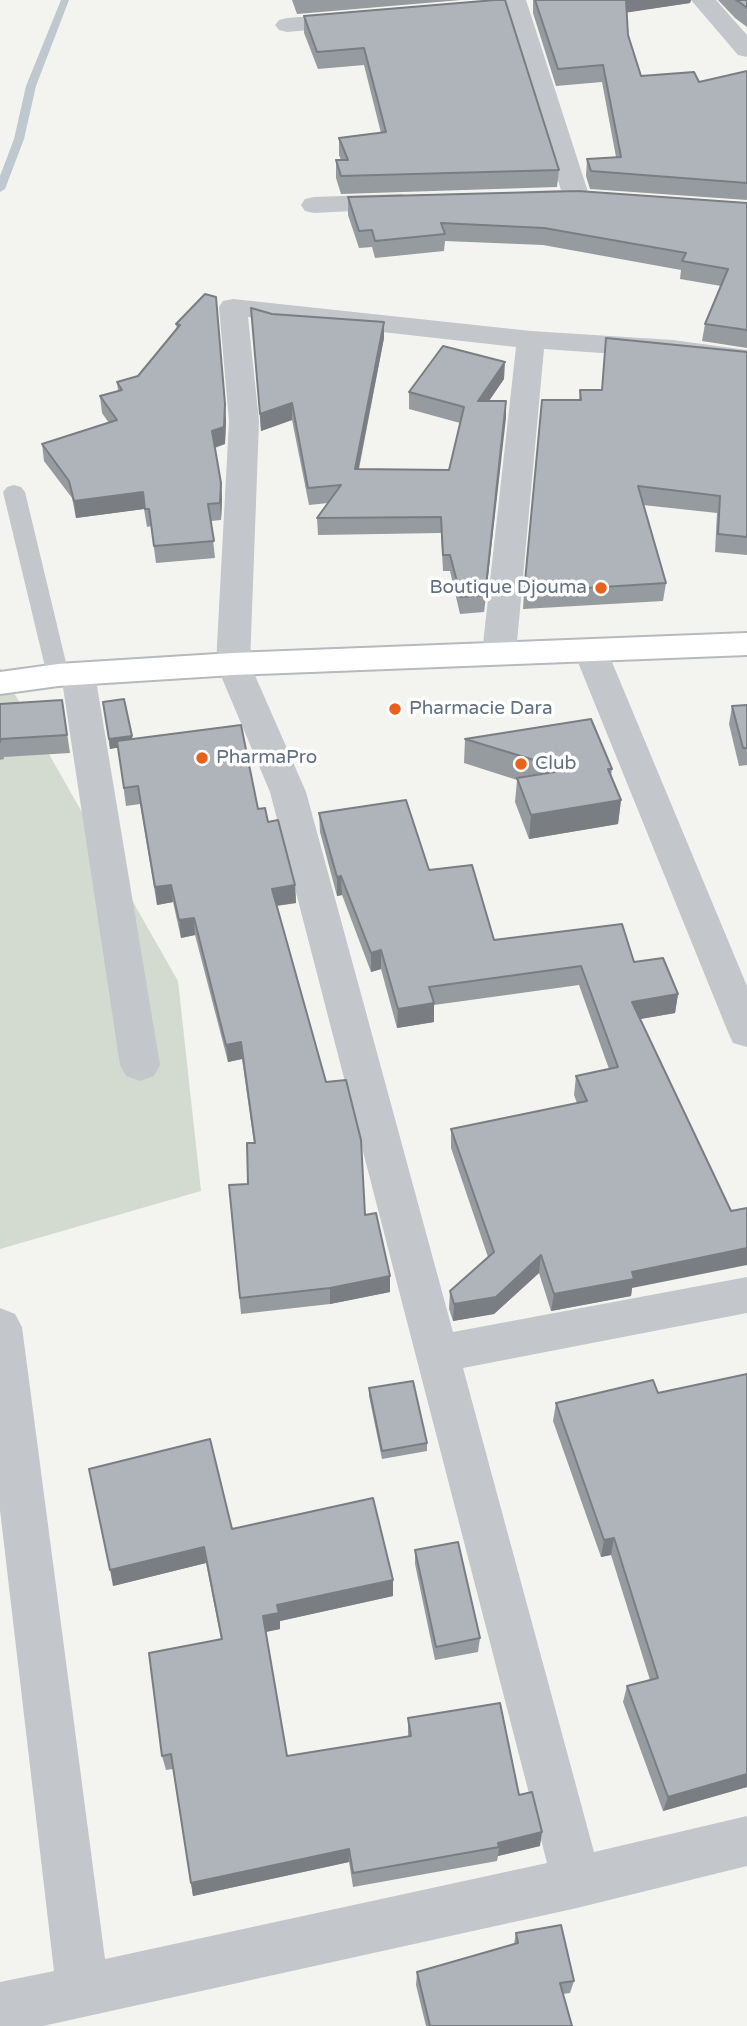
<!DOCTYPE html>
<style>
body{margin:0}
canvas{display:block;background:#f3f4ef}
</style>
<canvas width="747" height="2026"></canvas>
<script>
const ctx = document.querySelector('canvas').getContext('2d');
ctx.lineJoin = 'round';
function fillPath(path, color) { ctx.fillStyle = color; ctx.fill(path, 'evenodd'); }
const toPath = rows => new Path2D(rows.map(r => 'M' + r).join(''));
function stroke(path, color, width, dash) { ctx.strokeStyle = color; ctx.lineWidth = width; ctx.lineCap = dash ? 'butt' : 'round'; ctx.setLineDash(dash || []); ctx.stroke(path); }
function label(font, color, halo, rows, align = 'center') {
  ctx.font = font + ' "Varela Round",sans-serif'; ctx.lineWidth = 7; ctx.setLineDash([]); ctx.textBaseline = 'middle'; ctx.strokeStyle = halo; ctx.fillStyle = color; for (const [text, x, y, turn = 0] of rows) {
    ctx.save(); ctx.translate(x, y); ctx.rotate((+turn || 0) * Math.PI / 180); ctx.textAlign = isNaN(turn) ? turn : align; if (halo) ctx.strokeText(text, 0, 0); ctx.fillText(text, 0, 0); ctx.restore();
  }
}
const green = toPath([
 [0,668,178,981,201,1191,0,1249]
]);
const stream = toPath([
 [61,0,69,0,36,86,24,139,5,189,0,192,0,176,14,139,26,86,61,0]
]);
const service = toPath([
 [14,485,21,487,25,492,69,675,66,680,58,683,50,680,47,675,3,492,7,487,14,485]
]);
const minor = toPath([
 [502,0,526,0,590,198,586,204,531,207,522,205,518,199,522,193,531,191,561,190,502,0],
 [691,0,716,0,747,35,747,57,738,55,691,0],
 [355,13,363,15,367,20,363,25,287,32,279,30,275,25,279,20,287,18,355,13],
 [401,194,410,196,414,202,410,208,314,213,305,211,301,205,305,199,314,197,401,194],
 [233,299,531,331,673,340,747,350,747,368,673,358,544,349,516,653,511,661,499,664,487,661,482,653,516,347,248,317,259,421,250,664,306,792,453,1332,747,1277,747,1313,463,1368,594,1852,747,1816,747,1866,577,1908,43,2026,0,2026,0,1982,54,1971,0,1510,0,1308,15,1314,22,1327,105,1959,547,1863,270,792,216,664,229,421,219,307,223,301,233,299],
 [590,639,602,642,607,650,747,986,747,1047,733,1043,728,1032,573,650,578,642,590,639],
 [78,663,90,666,95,674,160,1065,154,1076,140,1081,126,1076,120,1065,61,674,66,666,78,663]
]);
const primary = toPath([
 [747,633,747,655,233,675,58,686,0,694,0,672,58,664,233,653,747,633]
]);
const wall = toPath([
 [292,0,461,0,297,14],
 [495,0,559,170,557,187,341,194,336,178,336,160,341,160,339,155,339,138,381,133,364,65,318,69,304,33,304,16],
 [533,0,691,0,690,3,627,12,628,35,641,76,699,82,747,71,747,200,590,189,586,176,587,159,616,157,602,82,556,86,533,13],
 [718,0,747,0,747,27,735,18],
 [348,197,747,203,747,348,702,341,705,324,721,286,680,279,681,270,543,245,445,241,444,251,375,258,372,247,359,248,348,215],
 [205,294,226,421,225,444,215,448,221,483,222,500,221,520,211,521,215,558,156,563,151,526,147,527,144,509,76,518,72,498,44,461,42,444,109,423,102,413,100,396,118,391,117,382,138,376,177,329,176,324],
 [251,308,272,314,384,338,359,469,449,470,460,423,409,409,409,392,504,379,489,401,506,401,484,612,460,614,450,571,443,571,441,533,318,535,317,518,328,503,309,505,292,420,261,431],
 [747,352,747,555,715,552,717,513,643,505,666,583,663,601,523,609,524,592,579,400,580,390,602,390],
 [62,700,70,753,4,757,4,759,0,760,0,704],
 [103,702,133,739,258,809,268,822,295,885,296,903,277,906,326,1082,365,1215,390,1276,390,1292,330,1304,241,1314,229,1185,248,1184,254,1143,242,1059,228,1062,195,935,181,938,173,902,157,905,140,804,126,806,118,747,110,749],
 [747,705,747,765,739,766,729,724,732,706],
 [465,739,612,769,611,776,621,800,618,824,529,839,515,802,517,780,464,763],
 [319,813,429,870,494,940,634,962,678,994,675,1013,640,1019,632,1288,631,1296,551,1311,539,1273,494,1314,453,1321,449,1309,450,1291,488,1257,451,1148,451,1129,577,1103,574,1095,576,1076,609,1069,579,985,434,1005,434,1022,397,1028,381,969,371,972,342,895,337,896,320,832],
 [369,1388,427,1443,427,1451,382,1459,369,1396],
 [556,1403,747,1787,663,1811,623,1702,627,1686,650,1680,611,1555,601,1557,553,1421],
 [232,1529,393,1580,393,1596,280,1621,280,1629,266,1632,287,1756,408,1736,408,1718,519,1795,540,1846,498,1856,497,1861,353,1887,349,1862,193,1896,173,1769,166,1770,162,1756,221,1639,206,1563,113,1586],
 [415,1550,480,1638,478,1652,435,1660,415,1564],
 [516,1933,574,1981,570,1993,563,1994,572,2026,426,2026,416,1985,417,1972,514,1944]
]);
const shadedWall = toPath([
 [626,0,691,0,690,3,624,13],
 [384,322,384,338,355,486,355,469],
 [505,362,504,379,477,418,478,401],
 [506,401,506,418,484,612,485,595],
 [292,403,292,420,261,431,260,414],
 [225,404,226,421,225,444,213,448,212,431],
 [221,483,222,500,221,520,220,503],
 [143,492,144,509,76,518,74,501],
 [132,736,133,745,110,749,109,739],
 [621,800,618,824,529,839,531,815],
 [341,876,342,895,337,896,337,877],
 [171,885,173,902,157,905,155,887],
 [295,885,296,903,273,906,272,889],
 [194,918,195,935,181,938,179,920],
 [381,950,381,969,371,972,371,953],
 [678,994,675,1013,629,1021,632,1002],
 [434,1003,434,1022,397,1028,398,1009],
 [241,1042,242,1059,228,1062,226,1045],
 [747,1248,747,1265,632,1288,631,1296,551,1311,554,1294,632,1272],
 [541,1255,539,1273,494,1314,453,1321,454,1304],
 [390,1276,390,1292,330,1304,330,1288],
 [614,1538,611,1555,601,1557,604,1540],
 [204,1547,206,1563,113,1586,110,1570],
 [393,1580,393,1596,280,1621,280,1629,265,1632,263,1616,277,1605],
 [747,1774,747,1787,663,1811,668,1797],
 [542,1832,540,1846,498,1856,499,1847,498,1843],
 [349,1849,349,1862,193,1896,191,1883]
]);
const building = toPath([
 [495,0,505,0,559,170,341,176,336,160,348,160,339,138,386,132,364,48,317,52,304,16,495,0],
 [535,0,626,0,628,35,641,76,694,72,699,82,747,71,747,183,591,171,587,159,621,157,603,65,558,69,535,0],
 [736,0,747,0,747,8,738,1,736,0],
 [578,191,747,203,747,330,705,324,728,269,682,261,686,253,544,228,441,223,445,234,375,241,372,230,359,231,348,197,578,191],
 [205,294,216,297,225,404,224,427,212,431,221,483,220,503,208,504,214,541,154,546,149,509,145,509,143,492,74,501,69,481,42,444,117,420,100,396,122,390,117,382,138,376,180,325,176,324,205,294],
 [251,308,272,314,384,322,355,469,449,470,464,407,409,392,443,346,505,362,478,401,506,401,485,595,461,597,450,555,443,555,441,517,317,518,341,485,308,488,292,403,260,414,251,308],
 [606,338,747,352,747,537,718,534,720,496,638,486,666,583,524,592,542,400,581,400,580,390,602,390,606,338],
 [124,699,132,736,109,739,103,702,124,699],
 [62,700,67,735,1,739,0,742,0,704,62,700],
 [747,705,747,748,743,748,732,706,747,705],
 [591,719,612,769,608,769,621,800,531,815,517,778,567,770,465,739,591,719],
 [241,725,258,809,265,808,268,822,278,820,295,885,272,889,326,1082,346,1080,361,1140,365,1215,376,1213,390,1276,330,1288,240,1298,229,1185,248,1184,247,1143,255,1143,241,1042,226,1045,194,918,179,920,171,885,155,887,138,786,124,788,117,741,241,725],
 [406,800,429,870,472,865,494,940,622,924,634,962,663,958,678,994,632,1002,731,1211,747,1208,747,1248,632,1272,634,1279,554,1294,541,1255,496,1297,454,1304,450,1291,494,1252,451,1129,587,1101,576,1076,618,1067,581,966,429,987,434,1003,398,1009,381,950,371,953,341,876,337,877,319,813,406,800],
 [747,1374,747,1774,668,1797,627,1686,658,1678,614,1538,604,1540,556,1403,653,1380,658,1393,747,1374],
 [413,1381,427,1443,382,1451,369,1388,413,1381],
 [210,1439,232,1529,373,1498,393,1580,277,1605,279,1613,263,1616,287,1756,411,1736,408,1718,500,1703,519,1795,532,1792,542,1832,498,1843,499,1847,353,1873,349,1849,191,1883,171,1754,162,1756,149,1653,222,1639,204,1547,110,1570,89,1469,210,1439],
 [458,1542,480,1638,436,1647,415,1550,458,1542],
 [561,1925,574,1981,560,1983,572,2026,430,2026,417,1972,518,1943,516,1933,561,1925]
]);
const markers = [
 [601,588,7,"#e9611a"],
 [395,709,7,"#e9611a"],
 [202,758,7,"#e9611a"],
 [521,764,7,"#e9611a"]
];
const poiNames = [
 ["Boutique Djouma",587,588,"right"],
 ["Pharmacie Dara",409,709],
 ["PharmaPro",216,758],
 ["Club",535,764]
];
fillPath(green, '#d3dbd0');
fillPath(stream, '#bfc8ce');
stroke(primary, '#b6b9bd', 4);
fillPath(service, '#c3c6ca');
fillPath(minor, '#c3c6ca');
fillPath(primary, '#fff');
fillPath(wall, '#969ba0');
fillPath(shadedWall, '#7a7e82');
fillPath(building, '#aeb4ba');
stroke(building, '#7a7e82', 2);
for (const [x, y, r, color] of markers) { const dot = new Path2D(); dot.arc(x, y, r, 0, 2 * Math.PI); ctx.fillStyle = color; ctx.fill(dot); stroke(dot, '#fff', 2.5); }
label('19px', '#617082', '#fff', poiNames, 'left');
</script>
